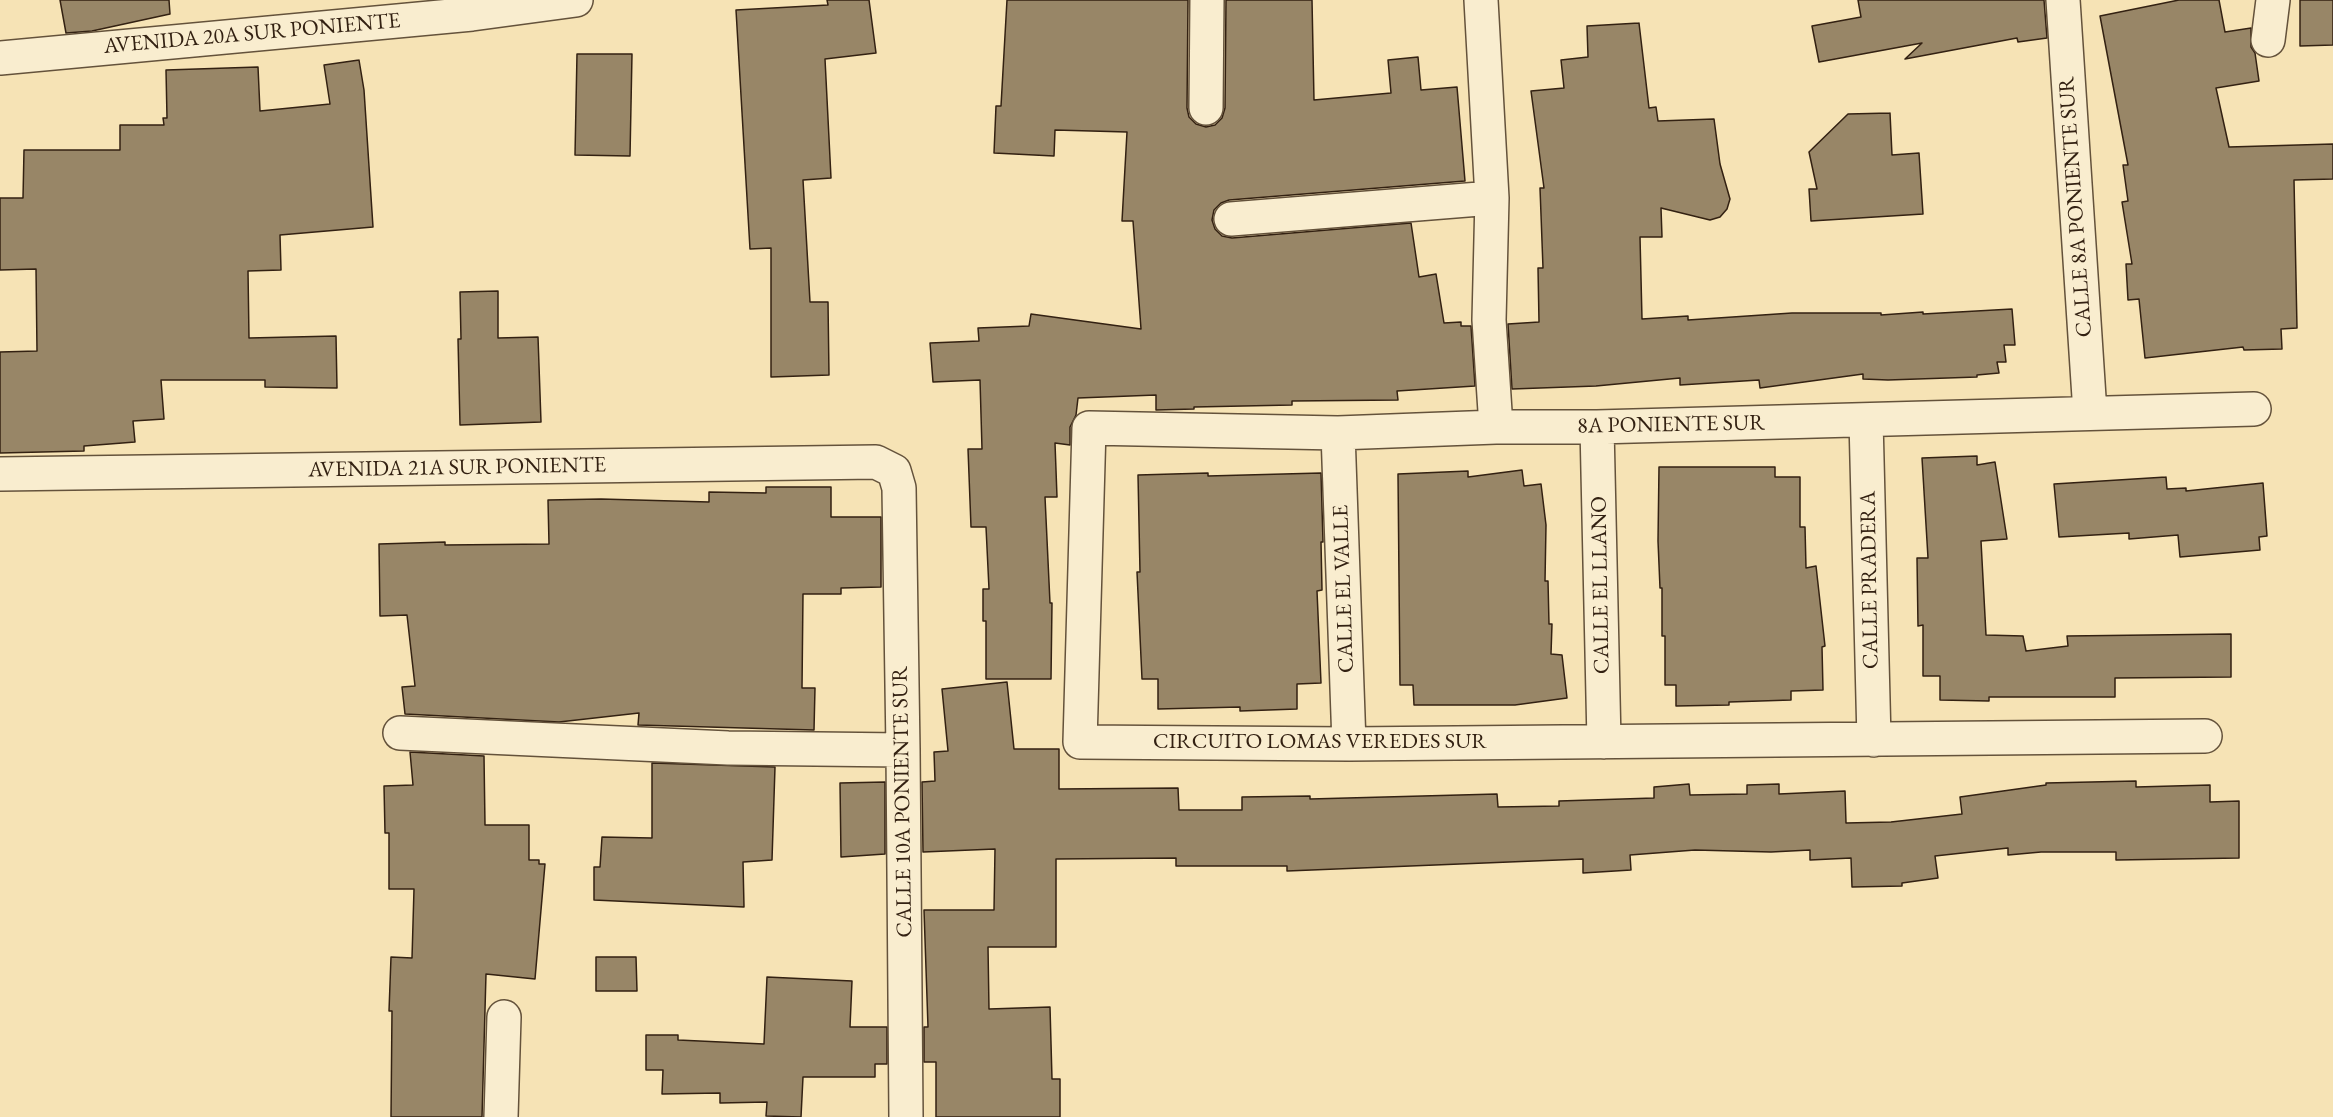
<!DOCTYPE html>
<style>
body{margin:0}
canvas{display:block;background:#f6e3b5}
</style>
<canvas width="2333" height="1117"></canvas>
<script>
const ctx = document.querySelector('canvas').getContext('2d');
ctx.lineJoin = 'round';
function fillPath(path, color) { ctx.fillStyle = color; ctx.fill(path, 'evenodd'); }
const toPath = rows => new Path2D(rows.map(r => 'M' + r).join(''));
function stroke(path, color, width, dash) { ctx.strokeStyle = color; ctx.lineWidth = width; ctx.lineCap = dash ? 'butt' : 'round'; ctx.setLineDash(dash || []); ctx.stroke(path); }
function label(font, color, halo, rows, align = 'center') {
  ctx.font = font + ' "EB Garamond",serif'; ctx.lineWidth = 4.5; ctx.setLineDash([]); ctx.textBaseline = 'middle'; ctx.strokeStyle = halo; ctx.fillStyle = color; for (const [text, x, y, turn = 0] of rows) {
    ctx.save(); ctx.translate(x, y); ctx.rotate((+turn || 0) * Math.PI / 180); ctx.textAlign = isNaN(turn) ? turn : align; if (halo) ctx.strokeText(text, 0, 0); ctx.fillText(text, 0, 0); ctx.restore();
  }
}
const building = toPath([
 [60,0,169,0,170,14,92,31,66,33,60,0],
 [827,0,869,0,876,53,825,59,831,178,803,180,810,302,828,302,829,375,771,377,771,248,750,249,736,10,828,5,827,0],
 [1007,0,1188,0,1187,108,1189,117,1196,124,1206,127,1215,125,1222,118,1225,108,1226,0,1312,0,1314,100,1391,93,1388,60,1418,57,1421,90,1457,87,1465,181,1229,200,1221,203,1214,210,1212,220,1215,229,1222,236,1232,238,1411,223,1419,277,1436,274,1444,323,1461,322,1461,326,1471,326,1475,386,1397,391,1398,400,1292,401,1292,405,1194,407,1194,409,1156,410,1156,395,1078,398,1076,415,1070,427,1070,445,1055,443,1057,497,1045,497,1050,603,1052,603,1051,679,986,679,986,621,983,621,983,589,989,589,986,527,971,527,968,449,982,449,980,380,933,382,930,343,979,341,978,328,1029,326,1031,314,1141,329,1133,221,1122,221,1127,132,1055,130,1054,156,994,153,996,106,1001,106,1007,0],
 [1858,0,2044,0,2047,38,2018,42,2017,38,1905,59,1922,43,1819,62,1812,26,1861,17,1858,0],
 [2179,0,2219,0,2225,32,2251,28,2251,47,2255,53,2259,81,2216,88,2229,147,2333,144,2333,179,2294,180,2297,328,2281,329,2282,349,2244,350,2243,347,2145,358,2139,299,2128,300,2126,264,2132,264,2122,202,2128,201,2123,165,2128,165,2100,16,2179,0],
 [2300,0,2333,0,2333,45,2300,46,2300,0],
 [1639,23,1649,108,1656,107,1658,121,1714,119,1720,164,1730,199,1727,209,1720,217,1710,220,1661,208,1662,237,1640,237,1642,319,1688,316,1688,320,1792,313,1881,313,1881,315,1923,312,1923,314,2012,309,2015,345,2004,345,2006,362,1997,362,1999,373,1977,375,1977,377,1888,380,1863,379,1863,374,1760,388,1759,380,1680,385,1680,378,1596,386,1512,389,1508,324,1539,322,1538,268,1543,268,1540,188,1544,188,1531,91,1564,88,1561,60,1588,57,1587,26,1639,23],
 [577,54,632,54,630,156,575,155,577,54],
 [359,60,364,90,373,227,280,235,281,270,248,271,249,338,336,336,337,388,265,387,265,380,161,380,164,419,133,421,135,442,84,446,84,451,0,453,0,352,37,351,36,269,0,270,0,198,23,198,24,150,120,150,120,125,164,125,163,118,167,118,166,70,258,67,260,111,330,104,324,65,359,60],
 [1890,113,1892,155,1919,153,1923,214,1811,221,1809,189,1817,189,1809,152,1848,114,1890,113],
 [498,291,498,338,538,337,541,422,460,425,458,339,461,339,460,292,498,291],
 [1977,456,1977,465,1995,462,2007,539,1981,541,1986,635,2023,636,2026,651,2068,646,2067,636,2231,634,2231,677,2115,678,2115,697,1989,697,1989,701,1940,700,1940,676,1923,676,1923,625,1918,626,1917,558,1928,558,1922,458,1977,456],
 [1659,467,1775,467,1775,477,1800,477,1800,527,1805,527,1806,568,1816,566,1825,646,1822,647,1823,690,1791,691,1791,700,1729,702,1729,705,1676,706,1676,685,1665,685,1665,636,1662,636,1662,588,1660,588,1658,541,1659,467],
 [1522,470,1524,486,1541,484,1546,525,1545,581,1548,581,1549,624,1552,624,1551,654,1562,655,1567,698,1515,705,1414,705,1413,685,1400,685,1398,474,1468,471,1468,477,1522,470],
 [1208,473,1208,476,1321,473,1323,542,1321,542,1322,590,1317,591,1321,683,1297,684,1297,709,1240,711,1240,707,1158,709,1158,679,1142,679,1137,572,1140,572,1138,475,1208,473],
 [2166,477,2167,489,2186,488,2186,491,2263,483,2267,536,2259,537,2260,550,2180,557,2178,535,2129,539,2129,533,2059,537,2054,484,2166,477],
 [766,487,831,487,831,517,881,517,881,587,841,588,841,594,803,594,802,688,815,688,814,730,638,725,639,713,559,722,405,714,402,687,415,686,407,615,380,616,379,544,445,542,445,545,549,544,548,500,601,499,709,502,709,492,766,493,766,487],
 [1007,682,1014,749,1059,749,1059,789,1178,788,1179,810,1242,810,1242,797,1310,796,1310,799,1497,794,1498,807,1559,806,1559,801,1654,798,1654,787,1689,784,1690,795,1747,794,1747,785,1779,784,1779,794,1845,791,1846,823,1891,822,1962,814,1960,797,2046,785,2046,783,2136,781,2136,787,2210,785,2210,802,2239,801,2239,858,2116,860,2116,852,2041,852,2008,855,2008,848,1935,856,1938,878,1902,883,1902,886,1852,887,1851,858,1810,860,1810,850,1771,852,1695,850,1630,855,1631,870,1583,873,1583,859,1287,871,1287,866,1176,866,1176,858,1056,859,1056,947,988,947,989,1009,1050,1007,1052,1079,1060,1079,1060,1117,936,1117,936,1062,924,1062,924,1027,928,1027,924,910,994,910,995,849,923,852,922,782,935,781,934,752,948,751,942,689,1007,682],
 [410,752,484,756,485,825,529,825,529,860,539,860,539,864,545,864,535,979,486,974,482,1117,391,1117,392,1011,389,1011,391,957,412,958,414,889,389,889,389,833,385,833,384,786,413,785,410,752],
 [652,763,775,767,772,860,743,862,744,907,594,900,594,867,600,867,602,837,652,838,652,763],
 [885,782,885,854,841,857,840,783,885,782],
 [596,957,636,957,637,991,596,991,596,957],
 [767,977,852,981,850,1027,887,1027,887,1064,875,1064,875,1077,803,1077,801,1117,766,1116,767,1102,720,1103,720,1093,662,1094,663,1070,646,1070,646,1035,678,1035,678,1040,764,1044,767,977]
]);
const minor = toPath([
 [1481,0,1492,198,1489,320,1496,427],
 [2063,0,2090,413],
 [2268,40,2273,0],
 [0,58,472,14,576,0],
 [1206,108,1207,0],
 [1231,219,1492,198],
 [1866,420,1874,740],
 [1597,427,1604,742],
 [1338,433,1349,744],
 [0,474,876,462,894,471,899,488,903,750,906,1117],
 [400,733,728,748,903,750],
 [2205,736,1349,744,1080,742,1089,428,1338,433,1496,427,1597,427,2254,409],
 [501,1117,504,1017]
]);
const streetNames = [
 ["AVENIDA 20A SUR PONIENTE",252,34,-5],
 ["CALLE 8A PONIENTE SUR",2076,207,-94],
 ["8A PONIENTE SUR",1671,425,-1],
 ["AVENIDA 21A SUR PONIENTE",457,468,-1],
 ["CALLE PRADERA",1870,580,-91],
 ["CALLE EL LLANO",1601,585,-91],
 ["CALLE EL VALLE",1344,589,-92],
 ["CIRCUITO LOMAS VEREDES SUR",1320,742],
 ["CALLE 10A PONIENTE SUR",903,802,-91]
];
fillPath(building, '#988667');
stroke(building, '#332112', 1.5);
stroke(minor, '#64523b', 36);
stroke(minor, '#f9edcf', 33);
label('22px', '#332112', '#f9edcf', streetNames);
</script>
